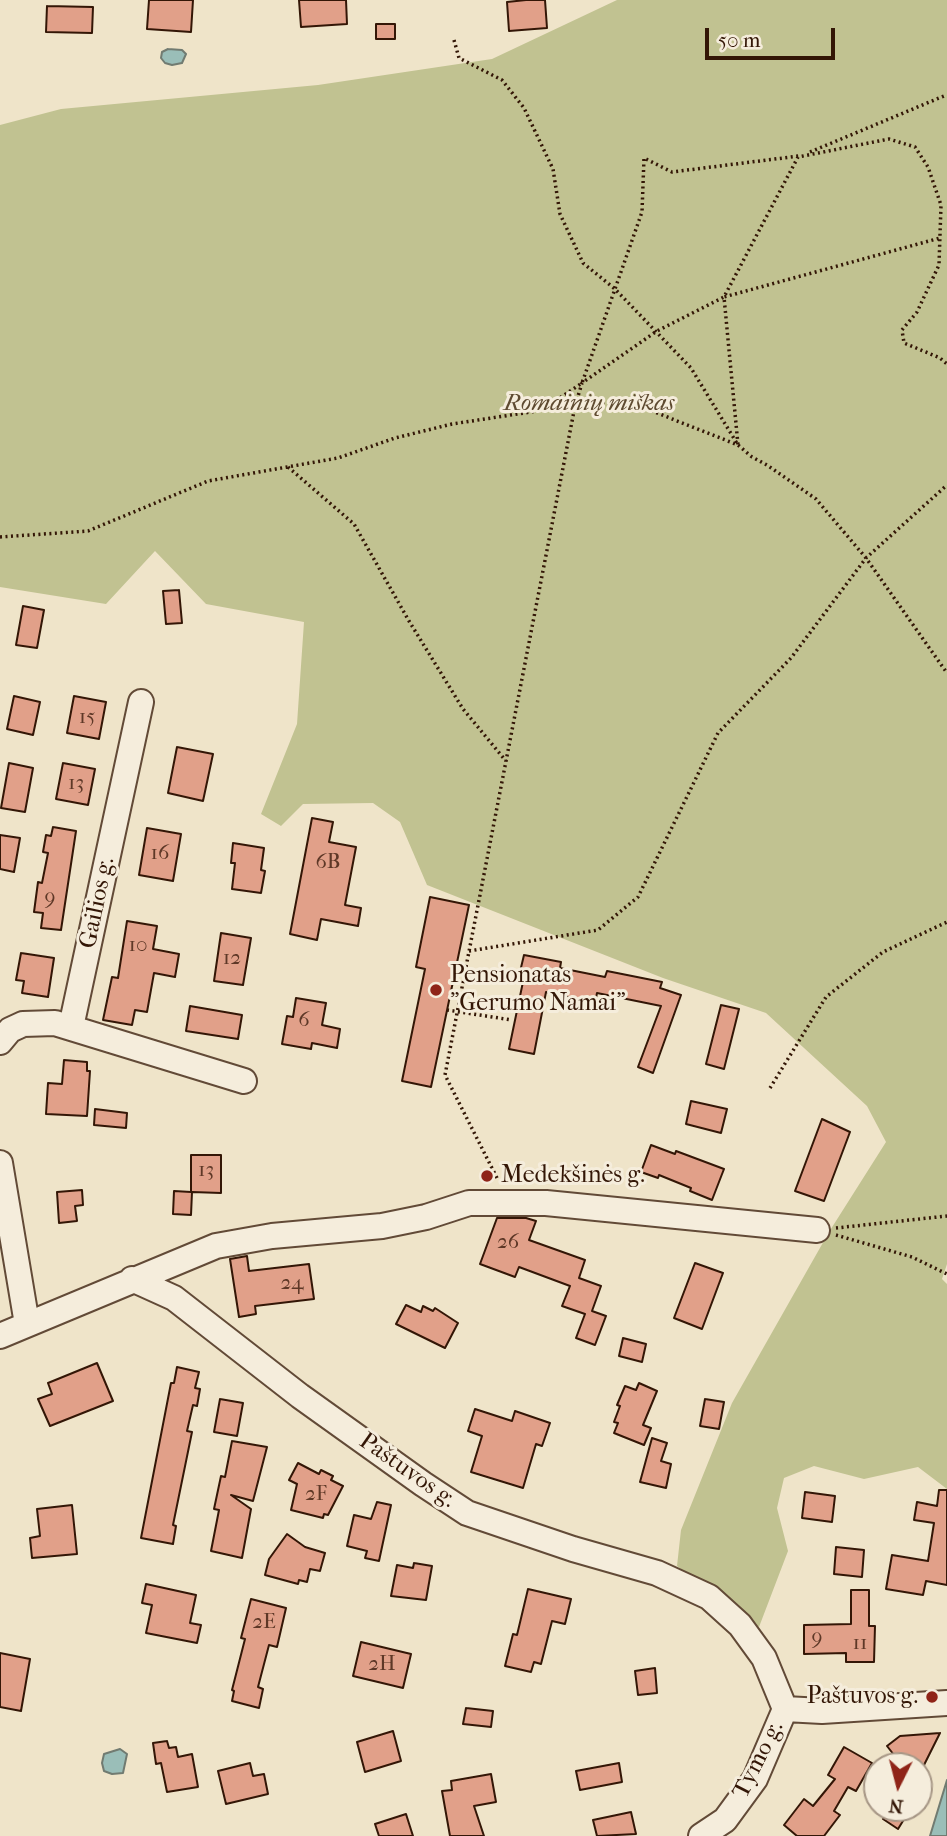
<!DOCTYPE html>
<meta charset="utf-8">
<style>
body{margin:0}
#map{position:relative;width:947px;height:1836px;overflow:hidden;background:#efe4c9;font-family:"IM FELL French Canon",serif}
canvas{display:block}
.north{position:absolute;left:863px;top:1752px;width:70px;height:70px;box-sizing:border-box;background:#f5eddc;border:2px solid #a79786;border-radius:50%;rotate:186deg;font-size:19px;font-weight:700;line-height:28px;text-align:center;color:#331606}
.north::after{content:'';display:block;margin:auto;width:24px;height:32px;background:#8f2418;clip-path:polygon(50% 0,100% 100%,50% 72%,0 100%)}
.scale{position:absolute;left:705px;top:28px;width:130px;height:32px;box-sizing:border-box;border:4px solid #331606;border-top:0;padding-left:9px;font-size:21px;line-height:24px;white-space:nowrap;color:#331606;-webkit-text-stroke:5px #f5eddc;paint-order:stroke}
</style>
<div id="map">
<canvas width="947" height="1836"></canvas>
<div class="north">N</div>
<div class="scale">50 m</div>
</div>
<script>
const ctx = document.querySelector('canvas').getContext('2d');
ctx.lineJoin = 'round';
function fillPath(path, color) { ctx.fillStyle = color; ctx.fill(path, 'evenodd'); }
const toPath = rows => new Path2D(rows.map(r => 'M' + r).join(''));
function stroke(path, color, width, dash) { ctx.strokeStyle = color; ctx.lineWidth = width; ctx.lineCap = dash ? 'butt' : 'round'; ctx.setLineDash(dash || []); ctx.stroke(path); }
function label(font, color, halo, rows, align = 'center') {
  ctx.font = font + ' "IM FELL French Canon",serif'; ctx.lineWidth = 6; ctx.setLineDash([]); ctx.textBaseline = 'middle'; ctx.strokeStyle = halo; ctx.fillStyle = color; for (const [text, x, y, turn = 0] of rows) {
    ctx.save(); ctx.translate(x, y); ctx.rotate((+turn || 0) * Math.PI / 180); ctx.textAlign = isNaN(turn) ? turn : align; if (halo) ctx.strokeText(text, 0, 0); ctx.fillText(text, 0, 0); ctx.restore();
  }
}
const green = toPath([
 [617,0,947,0,947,1264,942,1279,947,1284,947,1489,918,1467,864,1479,814,1466,784,1478,777,1508,788,1551,759,1627,677,1566,681,1530,732,1403,829,1232,886,1142,867,1106,766,1013,663,978,427,885,400,822,373,803,303,804,281,826,261,814,297,724,304,622,206,604,155,551,106,604,0,587,0,125,61,109,318,85,492,59]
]);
const water = toPath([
 [168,49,182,50,186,54,182,63,172,65,165,63,161,58,162,52,168,49],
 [120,1749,127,1754,123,1773,112,1774,104,1771,102,1763,104,1754,120,1749],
 [947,1780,947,1836,930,1836,947,1780]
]);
const building = toPath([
 [149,0,193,0,191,32,147,29,149,0],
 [299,0,346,0,347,24,301,27,299,0],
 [526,0,545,0,547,28,509,31,507,2,526,0],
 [47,6,93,7,92,33,46,32,47,6],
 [376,24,395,24,395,39,376,39,376,24],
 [179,590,182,623,166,624,163,591,179,590],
 [23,606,44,610,37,648,16,645,23,606],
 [14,696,40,702,33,735,7,729,14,696],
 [74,696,106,702,99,739,67,733,74,696],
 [177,747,213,754,203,801,168,793,177,747],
 [9,763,33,768,25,812,1,808,9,763],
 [63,763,95,769,88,805,56,799,63,763],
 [312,818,333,822,329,842,356,847,345,905,361,908,358,926,321,919,317,940,290,934,312,818],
 [53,827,76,831,61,930,41,928,43,913,34,912,38,882,42,883,48,853,43,852,46,835,51,836,53,827],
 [147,828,181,834,173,881,139,875,147,828],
 [0,835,20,838,14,872,0,869,0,835],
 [233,843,264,848,261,870,265,871,261,893,232,889,235,863,231,863,233,843],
 [430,897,469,905,431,1087,402,1081,425,969,416,967,430,897],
 [127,921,157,926,153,949,179,954,175,977,154,973,147,1012,135,1010,132,1025,103,1020,112,977,118,978,127,921],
 [221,933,251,938,243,985,214,981,221,933],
 [21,953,54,958,48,997,22,993,24,981,16,980,21,953],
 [524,955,561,962,560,968,605,977,607,971,662,982,660,988,681,995,653,1073,638,1067,661,1006,597,993,595,1003,546,992,534,1054,509,1049,524,977,519,976,524,955],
 [296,998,326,1003,322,1025,340,1029,337,1048,312,1043,311,1049,282,1044,287,1016,293,1017,296,998],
 [721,1005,739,1009,724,1069,706,1064,721,1005],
 [190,1006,242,1015,238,1039,186,1031,190,1006],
 [64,1060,87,1062,87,1071,90,1071,87,1116,46,1114,48,1083,62,1084,64,1060],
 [691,1101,727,1109,721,1133,686,1124,691,1101],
 [95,1109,127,1113,126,1128,94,1125,95,1109],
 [822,1119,850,1132,824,1201,795,1191,822,1119],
 [651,1145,675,1154,676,1151,724,1169,712,1200,690,1191,691,1188,659,1175,658,1178,641,1172,651,1145],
 [191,1155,221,1155,221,1193,192,1192,191,1215,173,1214,174,1191,191,1192,191,1155],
 [82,1190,83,1205,75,1206,77,1221,59,1223,57,1192,82,1190],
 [497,1218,526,1218,536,1221,529,1240,585,1260,579,1278,601,1286,592,1311,606,1316,595,1345,576,1338,585,1314,562,1306,570,1286,519,1267,515,1277,480,1264,497,1218],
 [247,1256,249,1271,309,1264,314,1299,255,1306,256,1314,239,1317,230,1259,247,1256],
 [695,1263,723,1273,702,1329,674,1318,695,1263],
 [406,1305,421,1312,423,1306,433,1311,435,1308,458,1323,445,1348,396,1324,406,1305],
 [623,1338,646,1344,642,1362,619,1356,623,1338],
 [97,1363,113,1401,50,1426,38,1399,52,1394,48,1383,97,1363],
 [177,1367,199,1372,195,1388,200,1389,197,1406,193,1405,187,1431,192,1432,173,1525,176,1526,173,1544,141,1538,171,1383,174,1383,177,1367],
 [639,1383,657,1391,643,1425,651,1428,644,1445,614,1433,618,1423,614,1422,620,1406,617,1405,625,1386,636,1390,639,1383],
 [220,1399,243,1403,237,1436,214,1432,220,1399],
 [705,1399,724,1402,719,1429,700,1426,705,1399],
 [475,1409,512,1421,515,1411,550,1423,542,1446,536,1444,523,1488,471,1472,482,1436,468,1431,475,1409],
 [652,1438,667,1443,661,1461,671,1464,666,1488,640,1482,652,1438],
 [232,1441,267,1447,253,1501,231,1495,251,1509,242,1558,211,1551,219,1510,214,1509,221,1476,225,1477,232,1441],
 [298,1463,319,1474,321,1470,333,1476,331,1480,343,1486,328,1515,324,1514,323,1518,291,1510,297,1484,289,1480,298,1463],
 [939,1490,947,1490,947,1585,926,1581,923,1595,886,1589,892,1555,928,1561,934,1523,914,1520,917,1502,937,1506,939,1490],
 [805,1492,835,1496,832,1522,802,1518,805,1492],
 [377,1502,391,1505,379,1561,365,1558,367,1551,347,1546,354,1515,371,1519,377,1502],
 [72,1505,77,1554,32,1558,30,1538,40,1536,37,1509,72,1505],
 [287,1534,305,1547,325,1553,320,1571,310,1569,307,1582,299,1580,298,1584,265,1575,269,1559,287,1534],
 [836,1547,864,1550,862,1577,834,1574,836,1547],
 [414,1563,432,1566,426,1600,391,1596,397,1565,413,1568,414,1563],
 [146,1584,196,1595,190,1623,201,1625,197,1643,146,1633,152,1605,142,1603,146,1584],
 [528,1589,571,1599,565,1624,552,1621,541,1664,534,1662,531,1672,505,1666,513,1634,517,1635,528,1589],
 [851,1590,869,1590,869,1626,875,1626,874,1662,846,1662,846,1653,804,1654,804,1625,851,1624,851,1590],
 [251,1599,286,1608,277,1647,269,1645,258,1687,263,1689,259,1708,232,1701,234,1691,232,1690,245,1639,241,1638,251,1599],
 [361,1642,411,1654,403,1688,353,1676,361,1642],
 [0,1653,30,1659,21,1711,0,1707,0,1653],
 [655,1668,657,1693,638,1695,635,1671,655,1668],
 [466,1708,493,1711,491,1727,463,1724,466,1708],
 [393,1731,401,1761,365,1772,357,1742,393,1731],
 [940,1733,922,1769,894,1755,887,1746,900,1736,940,1733],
 [167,1741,169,1748,176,1747,178,1757,192,1754,198,1787,167,1792,161,1763,156,1764,153,1743,167,1741],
 [844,1747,872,1763,856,1791,848,1787,834,1811,840,1815,824,1836,797,1836,784,1825,804,1799,813,1806,835,1779,828,1775,844,1747],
 [250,1763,253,1776,264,1774,268,1794,226,1804,218,1771,250,1763],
 [619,1763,622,1782,580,1790,576,1771,619,1763],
 [491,1774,496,1802,474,1806,484,1836,450,1836,442,1791,452,1790,451,1781,491,1774],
 [890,1808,911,1808,898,1829,883,1819,890,1808],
 [631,1812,636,1834,597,1836,593,1820,631,1812],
 [406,1814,413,1836,379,1836,375,1824,406,1814]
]);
const path = toPath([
 [454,40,459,58,502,80,524,108,553,169,560,214,583,263,615,289,691,368,738,445,724,297,940,238],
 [810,152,944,96],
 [542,410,582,383,642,212,644,158,672,172,799,156],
 [288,467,354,524,409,621,463,709,506,761],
 [0,537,88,531,208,481,338,458,395,438,452,424,596,402,647,409,738,445,752,457,767,465,816,499,866,558,947,673],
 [469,951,598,930,638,897,718,733,791,658,866,558,947,485],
 [447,1010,512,1020],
 [770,1088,826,997,883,952,947,922],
 [497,1178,445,1075,575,406,582,383,657,331,724,297,798,157,889,139,915,147,928,167,941,205,939,265,917,312,902,330,904,343,940,358,947,364],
 [836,1228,947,1216],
 [836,1235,912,1257,947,1274]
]);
const minor = toPath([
 [71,1027,141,702],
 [0,1042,10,1030,23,1024,55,1023,244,1081],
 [0,1163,27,1324],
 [132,1279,174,1298,300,1396,423,1484,467,1513,573,1549,657,1573,709,1597,740,1625,764,1658,785,1709,822,1711,947,1703],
 [0,1336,216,1246,272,1236,382,1226,426,1217,469,1203,546,1203,817,1230],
 [701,1836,725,1820,755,1779,785,1709]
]);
const markers = [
 [436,990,7,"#8f2418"],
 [487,1176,7,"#8f2418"],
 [932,1697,7,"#8f2418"]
];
const numberNames = [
 ["15",87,718],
 ["13",76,784],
 ["16",160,854],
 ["6B",328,863],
 ["9",50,899],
 ["10",138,946],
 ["12",232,959],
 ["6",304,1021],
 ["13",206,1171],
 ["26",508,1243],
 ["24",292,1284],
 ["2F",316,1495],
 ["2E",264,1623],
 ["9",817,1639],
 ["11",860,1644],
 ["2H",382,1665]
];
const parkNames = [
 ["Romainių miškas",589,404]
];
const streetNames = [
 ["Gailios g.",98,903,-78],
 ["Paštuvos g.",407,1471,35],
 ["Tymo g.",759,1760,-63]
];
const poiNames = [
 ["Pensionatas",450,976],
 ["\"Gerumo Namai\"",450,1004],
 ["Medekšinės g.",501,1176],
 ["Paštuvos g.",918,1697,"right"]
];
fillPath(green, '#c1c291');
fillPath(water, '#9abeb8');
stroke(water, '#717b71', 2);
fillPath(building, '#e1a089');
stroke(building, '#331606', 2);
stroke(minor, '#624a37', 28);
stroke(path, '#331606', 3.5, [2, 3.5]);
stroke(minor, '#f5eddc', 24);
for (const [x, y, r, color] of markers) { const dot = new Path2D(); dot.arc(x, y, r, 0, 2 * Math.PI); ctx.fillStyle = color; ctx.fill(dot); stroke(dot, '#f5eddc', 2.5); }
label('21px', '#5e3827', null, numberNames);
label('italic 24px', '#5e4a30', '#f5eddc', parkNames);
label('24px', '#331606', '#f5eddc', streetNames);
label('24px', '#331606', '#f5eddc', poiNames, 'left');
</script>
